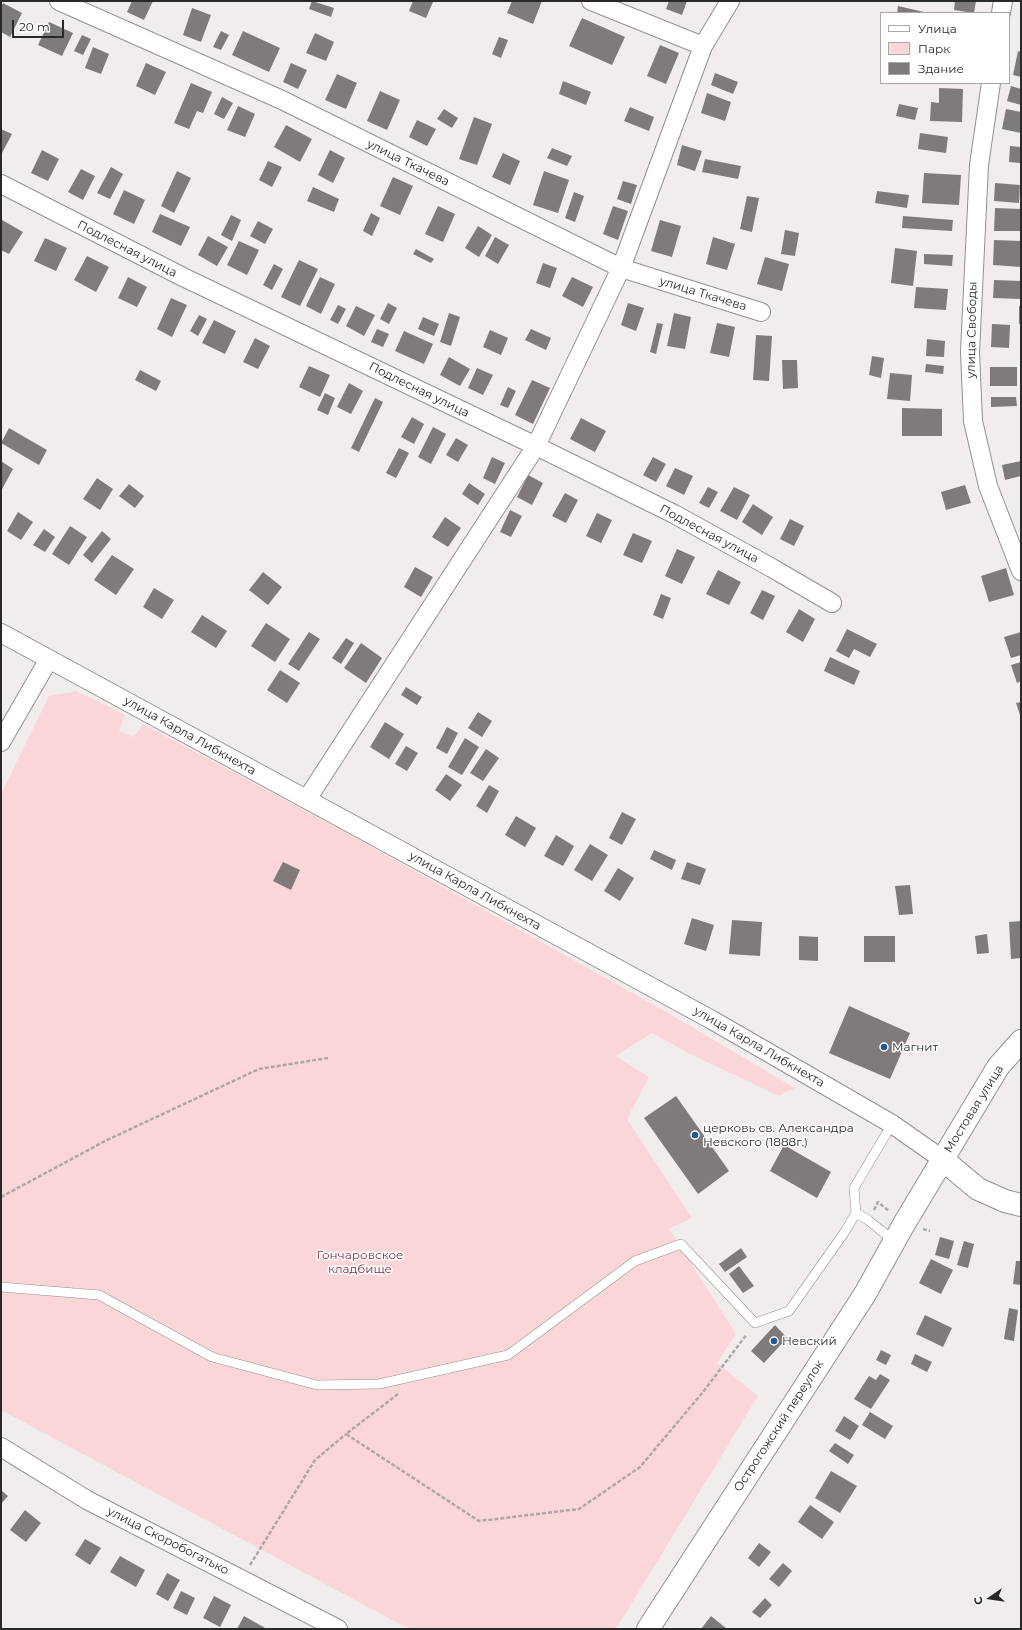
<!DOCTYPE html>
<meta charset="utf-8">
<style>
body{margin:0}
#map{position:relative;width:1022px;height:1630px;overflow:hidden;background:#f2eded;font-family:Montserrat,sans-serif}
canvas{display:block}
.frame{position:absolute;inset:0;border:2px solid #2a2828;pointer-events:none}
.legend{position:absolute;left:880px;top:12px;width:130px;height:72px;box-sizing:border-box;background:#fff;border:1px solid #aaa9a9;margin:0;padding:5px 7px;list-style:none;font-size:12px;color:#2a2828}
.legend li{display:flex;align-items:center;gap:8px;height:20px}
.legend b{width:20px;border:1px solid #aaa9a9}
.north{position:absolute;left:970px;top:1578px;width:40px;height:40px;-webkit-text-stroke:3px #fff;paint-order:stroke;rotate:257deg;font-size:11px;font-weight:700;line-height:16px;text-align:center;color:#2a2828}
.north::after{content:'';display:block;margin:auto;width:14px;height:18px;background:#2a2828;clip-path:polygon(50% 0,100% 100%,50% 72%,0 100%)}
.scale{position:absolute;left:12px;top:20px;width:52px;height:18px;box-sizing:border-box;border:2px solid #2a2828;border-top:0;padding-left:5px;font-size:12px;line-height:14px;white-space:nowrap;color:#2a2828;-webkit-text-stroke:3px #fff;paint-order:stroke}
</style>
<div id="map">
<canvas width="1022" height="1630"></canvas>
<div class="frame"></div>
<ul class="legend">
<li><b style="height:5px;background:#fff"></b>Улица</li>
<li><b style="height:11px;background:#fbd6d8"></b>Парк</li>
<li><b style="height:11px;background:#807b7b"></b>Здание</li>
</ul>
<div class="north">С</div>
<div class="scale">20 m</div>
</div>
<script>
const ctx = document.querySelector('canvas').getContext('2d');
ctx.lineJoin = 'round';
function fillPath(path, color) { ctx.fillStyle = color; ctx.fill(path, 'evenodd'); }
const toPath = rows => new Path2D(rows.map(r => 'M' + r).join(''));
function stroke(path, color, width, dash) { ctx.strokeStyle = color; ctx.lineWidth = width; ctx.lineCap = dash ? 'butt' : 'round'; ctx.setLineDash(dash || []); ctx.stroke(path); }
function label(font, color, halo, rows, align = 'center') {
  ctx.font = font + ' Montserrat,sans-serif'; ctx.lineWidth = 3; ctx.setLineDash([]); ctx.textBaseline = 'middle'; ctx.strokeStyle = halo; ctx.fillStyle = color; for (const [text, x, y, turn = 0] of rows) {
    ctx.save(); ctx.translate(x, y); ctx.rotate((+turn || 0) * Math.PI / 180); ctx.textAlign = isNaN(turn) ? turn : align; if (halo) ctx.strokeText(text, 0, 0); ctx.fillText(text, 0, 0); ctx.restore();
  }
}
const green = toPath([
 [76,691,108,706,125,715,119,731,134,737,143,724,343,831,668,1013,795,1088,779,1096,690,1054,652,1033,616,1056,649,1077,627,1119,692,1218,669,1229,736,1334,717,1363,758,1396,616,1629,409,1629,1,1410,1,794,49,696]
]);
const building = toPath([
 [132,1,153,1,144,20,127,12],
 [312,1,334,8,331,17,309,9],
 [413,1,433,2,426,18,409,11],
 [512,1,542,1,533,24,507,13],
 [669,1,687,1,682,15,666,9],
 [955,1,976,1,974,13,954,10],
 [3,3,22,13,10,37,1,32,1,7],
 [898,6,924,12,923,13,897,13],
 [192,8,211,15,201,42,183,35],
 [582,18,625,37,612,65,569,46],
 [49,22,73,33,62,56,38,45],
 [221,31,229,35,221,50,213,47],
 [243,31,280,48,269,72,232,55],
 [315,33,334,42,326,61,306,53],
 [82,35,91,39,83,55,74,51],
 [499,37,508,40,501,58,492,54],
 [660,45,679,53,666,84,647,76],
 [93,47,109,54,101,74,85,68],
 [1018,51,1021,52,1021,77,1013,75],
 [146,63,166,72,155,95,136,86],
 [291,63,307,70,298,89,283,82],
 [715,73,738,82,733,94,711,85],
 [337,74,357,83,346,109,325,100],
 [563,81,591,92,586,105,559,94],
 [191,83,212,92,203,113,197,111,189,129,174,123],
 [1011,86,1021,89,1021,105,1007,101],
 [939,88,963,89,962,122,930,121,931,102,939,103],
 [380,91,400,100,387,130,367,121],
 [707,93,731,102,725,121,701,113],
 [222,97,233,103,224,119,214,114],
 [899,104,918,108,915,120,896,116],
 [238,106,255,114,245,137,227,130],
 [630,107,654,117,649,131,624,121],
 [444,109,458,118,452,128,437,119],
 [1006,109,1021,112,1021,133,1002,129],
 [474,117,492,124,477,165,459,159],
 [417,120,436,129,427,146,409,137],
 [286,125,312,139,300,162,274,147],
 [1,129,12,134,1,155],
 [920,133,948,137,946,153,918,149],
 [682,145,702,151,695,171,677,165],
 [1010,146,1021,147,1020,163,1009,162],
 [552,148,572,156,567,166,547,158],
 [42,150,59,159,48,181,31,173],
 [330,150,345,158,333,183,318,175],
 [503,153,520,161,510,185,492,177],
 [705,159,741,166,738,179,702,172],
 [268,161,282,167,272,187,259,180],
 [111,167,123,174,110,199,97,193],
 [81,169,95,176,83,200,68,192],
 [177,171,191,178,174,213,161,206],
 [544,171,569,180,558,213,533,205],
 [924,173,961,175,959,205,922,203],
 [393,177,413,186,400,215,380,206],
 [623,181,637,185,631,204,617,199],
 [995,183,1020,185,1019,203,994,201],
 [313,187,339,199,334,212,307,201],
 [124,190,145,200,134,224,113,214],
 [877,191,909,195,907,208,875,203],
 [574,192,584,196,575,222,565,218],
 [747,196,759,198,752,232,740,229],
 [438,206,455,214,443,242,425,234],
 [613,206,628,211,618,240,603,234],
 [995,208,1021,209,1021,231,994,231],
 [371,213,380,218,372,236,363,231],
 [160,214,190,227,181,246,152,232],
 [231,215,241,220,232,241,221,235],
 [903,216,953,220,952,231,902,228],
 [2,220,23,232,9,254,1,250],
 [660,220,681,226,672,257,651,251],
 [258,221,273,229,265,244,250,236],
 [478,226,492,235,479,257,465,248],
 [785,230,799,233,795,256,781,254],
 [208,236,228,247,217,266,198,255],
 [495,237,509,245,498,264,485,256],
 [713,237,735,244,727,270,706,264],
 [45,238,67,248,56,271,34,261],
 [994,240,1021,241,1021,267,993,265],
 [239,241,259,250,247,275,227,265],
 [895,248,917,251,913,286,891,283],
 [416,249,434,259,431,263,413,254],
 [924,254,953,255,952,266,924,264],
 [87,256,109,267,96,292,74,280],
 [765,257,789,264,782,291,757,284],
 [299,260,318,269,300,306,281,297],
 [543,263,557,268,550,288,536,283],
 [274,264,283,269,272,290,263,285],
 [128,277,147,287,137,307,118,298],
 [320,277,335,284,321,314,306,306],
 [572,277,593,287,583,307,562,296],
 [994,280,1021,281,1021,299,993,298],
 [916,287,948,289,946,310,914,308],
 [171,298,187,305,172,337,157,329],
 [388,303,397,308,389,324,380,319],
 [628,303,644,308,636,331,621,325],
 [338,305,346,309,338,324,330,320],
 [356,306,375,315,364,336,346,326],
 [1019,306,1021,306,1021,324,1019,324],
 [449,313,460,317,451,346,440,342],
 [674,313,691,317,685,349,667,346],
 [199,315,207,319,198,336,190,331],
 [423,317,439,324,434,336,418,329],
 [214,320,236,331,225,354,202,343],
 [657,323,663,324,656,354,650,352],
 [717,323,735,327,729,357,710,353],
 [992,324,1010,325,1009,348,991,347],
 [377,329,389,334,383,347,371,342],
 [531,329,551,338,546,350,525,340],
 [490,330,508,338,501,355,483,347],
 [404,331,433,344,424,364,395,351],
 [756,335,772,336,769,381,753,380],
 [255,338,270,346,258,369,243,362],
 [927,339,945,341,944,357,926,356],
 [872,356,884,358,881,378,869,375],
 [449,357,470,369,460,386,440,375],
 [782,360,797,360,798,388,783,389],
 [926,364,944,366,943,374,925,372],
 [309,366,330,375,320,397,299,387],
 [990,367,1017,367,1017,386,990,386],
 [477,368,493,375,483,395,468,388],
 [140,370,161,381,156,391,135,380],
 [890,373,912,375,910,401,887,399],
 [532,380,550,388,533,424,515,415],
 [349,383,363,391,351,414,337,407],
 [508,387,516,391,508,408,500,405],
 [325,393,335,398,328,415,317,410],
 [991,397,1016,397,1017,406,991,407],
 [375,398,383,402,359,452,351,448],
 [902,408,942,409,942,436,902,436],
 [412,417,424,424,414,444,401,437],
 [581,418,606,431,595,452,570,439],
 [433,427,446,434,431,464,418,457],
 [9,428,47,450,39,465,1,443],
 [456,438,468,445,458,462,446,455],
 [399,448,409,453,396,478,386,473],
 [492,457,505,463,495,484,483,478],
 [653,457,666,464,656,482,643,475],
 [1,461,13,469,1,491],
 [1021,461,1021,476,1005,480,1002,465],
 [675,468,693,476,684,495,666,486],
 [528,475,543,483,532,505,517,497],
 [97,478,113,489,100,510,83,499],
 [469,483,485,494,478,505,462,494],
 [129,484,144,496,135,508,119,496],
 [965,485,971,503,946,510,941,492],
 [708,487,718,492,709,508,699,503],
 [734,487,750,495,737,520,720,511],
 [565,493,578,500,566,523,552,516],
 [753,504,773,517,762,535,742,522],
 [510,510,522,516,511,537,500,532],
 [18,512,33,522,21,540,7,531],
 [597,513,612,520,601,543,586,536],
 [445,517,461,528,448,547,432,537],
 [790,519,804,526,794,546,780,539],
 [70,526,87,537,69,565,52,554],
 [44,529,55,537,45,552,33,545],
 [102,531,111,539,92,563,83,555],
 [633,533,652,541,642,563,623,555],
 [677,549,695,557,682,584,665,576],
 [112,555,134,569,116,595,94,580],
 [415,567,433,577,421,597,404,587],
 [1006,568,1014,595,989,602,981,576],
 [718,570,741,582,729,605,706,594],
 [263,572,282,587,268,605,249,590],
 [154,588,174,600,162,619,143,607],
 [762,590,775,596,763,620,750,613],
 [661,594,671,598,663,619,653,615],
 [799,609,815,619,803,642,786,632],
 [202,615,227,631,216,648,191,632],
 [266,623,290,639,275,662,251,646],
 [847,629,877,644,870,657,854,649,849,658,836,651],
 [309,632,320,639,299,671,288,664],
 [1021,632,1021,655,1011,658,1004,637],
 [346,638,354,643,341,664,332,658],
 [361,643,382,658,366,683,344,668],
 [830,657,860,671,854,685,824,671],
 [1021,662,1021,681,1017,683,1011,665],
 [280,670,300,683,287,703,267,690],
 [406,687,422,697,417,705,401,695],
 [1021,702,1021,718,1016,703],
 [478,712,492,721,482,737,468,728],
 [385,722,404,734,389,759,370,747],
 [447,727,458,733,447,754,436,748],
 [465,738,479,747,462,775,448,767],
 [406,746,418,753,407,771,395,764],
 [486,749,499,758,483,781,470,773],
 [446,774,462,785,450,801,435,790],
 [489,785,499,791,487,813,476,806],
 [622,812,636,819,622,845,609,838],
 [516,816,536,828,525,847,505,835],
 [556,835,574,846,563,866,544,856],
 [590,844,608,855,592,881,574,870],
 [654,850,676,860,672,870,650,859],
 [283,862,300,870,291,890,273,881],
 [687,862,706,869,700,885,681,879],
 [618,868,634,878,620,901,604,891],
 [910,885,913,914,899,915,895,886],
 [692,918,714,925,706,951,684,944],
 [732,920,762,922,760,956,729,954],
 [1021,921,1021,958,1011,959,1009,922],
 [987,934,989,953,977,954,975,936],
 [799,936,818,937,818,961,799,960],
 [864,936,895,936,895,962,864,962],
 [849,1006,910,1033,890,1079,829,1053],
 [676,1096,729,1171,698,1194,644,1118],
 [784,1145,831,1172,817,1198,770,1171],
 [940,1237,954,1241,949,1259,935,1255],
 [964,1241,974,1244,968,1268,957,1265],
 [741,1248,747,1257,725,1272,719,1264],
 [931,1259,953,1270,941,1294,919,1283],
 [1016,1261,1021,1261,1021,1285,1013,1284],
 [739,1266,754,1286,743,1293,729,1274],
 [1009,1308,1018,1310,1014,1341,1004,1339],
 [925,1315,952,1328,943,1347,916,1334],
 [775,1325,787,1338,764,1363,751,1351],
 [881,1350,891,1355,886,1365,876,1360],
 [915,1354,932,1362,927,1372,911,1364],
 [880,1374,890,1380,871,1409,854,1399,869,1376,876,1380],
 [870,1412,893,1426,885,1439,862,1425],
 [844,1416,859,1426,850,1440,835,1431],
 [835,1443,854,1455,848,1464,829,1451],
 [831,1471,857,1486,840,1513,815,1498],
 [1,1490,8,1496,1,1504],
 [810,1505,834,1522,822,1539,798,1522],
 [25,1510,41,1523,26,1542,10,1530],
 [85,1539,101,1548,90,1565,75,1555],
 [759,1543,771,1552,759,1567,748,1558],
 [120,1556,145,1570,136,1587,110,1572],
 [783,1563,792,1571,779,1587,769,1579],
 [167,1573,180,1580,168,1601,156,1594],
 [181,1591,195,1598,187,1615,173,1608],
 [214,1596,231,1605,220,1627,203,1618],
 [765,1598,772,1605,760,1618,752,1612],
 [244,1616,267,1629,237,1629],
 [711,1616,727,1629,701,1629]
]);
const path = toPath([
 [1,1197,107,1140,259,1069,328,1058],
 [874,1210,878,1202,889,1211],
 [923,1229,930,1231],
 [398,1394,346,1434,479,1521,579,1509,640,1467,703,1392,747,1334],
 [250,1565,315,1460,346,1434]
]);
const lane = toPath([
 [856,1213,868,1220,894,1241],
 [1,1287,99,1295,212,1357,317,1385,379,1384,508,1355,635,1261,681,1244,755,1323,789,1311,844,1233,856,1213,854,1188,892,1124]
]);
const street = toPath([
 [59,1,282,100,621,268,761,312],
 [591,1,703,46],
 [1001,13,1003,1],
 [991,83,979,165,970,352,973,421,988,486,1021,571],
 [1,184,183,277,536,446,674,514,772,568,832,603],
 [1,633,712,1020,892,1124,942,1159],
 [1,742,49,659],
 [307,799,536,446,621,268,703,46,730,1],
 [1,1447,87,1500,338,1629]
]);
const secondary = toPath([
 [942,1159,978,1189,1005,1201,1021,1205],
 [648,1629,865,1294,904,1224,998,1067,1021,1041]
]);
const markers = [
 [884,1047,4,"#205991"],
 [695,1135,4,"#205991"],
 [774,1341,4,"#205991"]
];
const streetNames = [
 ["улица Ткачева",408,163,26],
 ["Подлесная улица",127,249,27],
 ["улица Ткачева",703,294,17],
 ["улица Свободы",972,330,-89],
 ["Подлесная улица",419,390,26],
 ["Подлесная улица",709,534,28],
 ["улица Карла Либкнехта",190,736,29],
 ["улица Карла Либкнехта",475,891,29],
 ["улица Карла Либкнехта",759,1047,30],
 ["Мостовая улица",974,1109,-58],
 ["Острогожский переулок",779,1426,-57],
 ["улица Скоробогатько",168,1541,27]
];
const poiNames = [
 ["Магнит",892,1047],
 ["церковь св. Александра",703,1128],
 ["Невского (1888г.)",703,1142],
 ["Невский",782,1341]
];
const parkNames = [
 ["Гончаровское",360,1255],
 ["кладбище",360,1269]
];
fillPath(green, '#fbd6d8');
fillPath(building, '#807b7b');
stroke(lane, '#949090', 10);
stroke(street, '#949090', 20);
stroke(secondary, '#949090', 24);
stroke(path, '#aca8a8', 2.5, [4, 2]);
stroke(lane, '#fff', 9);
stroke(street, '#fff', 18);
stroke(secondary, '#fff', 22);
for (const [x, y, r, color] of markers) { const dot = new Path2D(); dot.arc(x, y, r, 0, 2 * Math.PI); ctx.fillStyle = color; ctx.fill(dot); stroke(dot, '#fff', 1.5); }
label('12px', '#2a2828', '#fff', streetNames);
label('12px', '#2a2828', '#fff', poiNames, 'left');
label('12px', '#7c333c', '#fff', parkNames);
</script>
